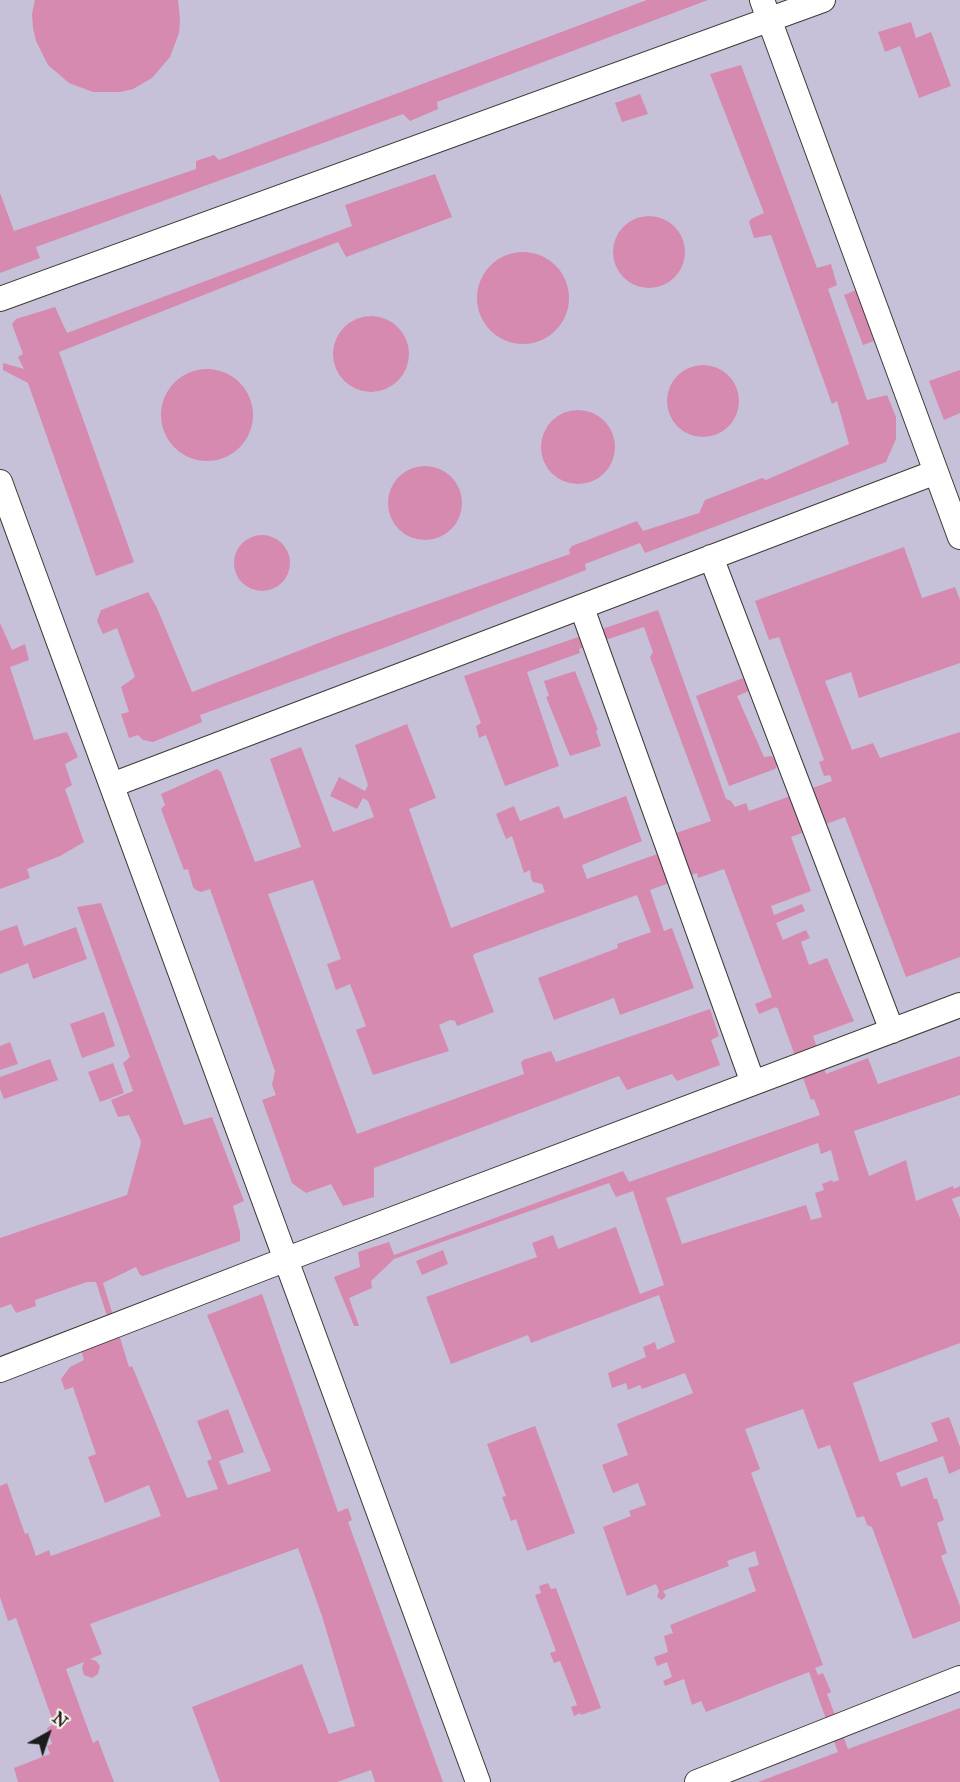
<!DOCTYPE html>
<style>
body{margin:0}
#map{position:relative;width:960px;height:1782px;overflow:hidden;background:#f2e9d1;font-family:"IM FELL Great Primer",serif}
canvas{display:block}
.north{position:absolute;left:18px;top:1704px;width:60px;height:60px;-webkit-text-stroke:4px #fbf7ec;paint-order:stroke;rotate:40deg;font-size:16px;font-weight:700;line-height:24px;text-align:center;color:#1c1c1c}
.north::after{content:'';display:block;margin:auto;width:21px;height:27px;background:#1c1c1c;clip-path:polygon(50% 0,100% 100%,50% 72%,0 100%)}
</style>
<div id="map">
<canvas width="960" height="1782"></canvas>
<div class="north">N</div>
</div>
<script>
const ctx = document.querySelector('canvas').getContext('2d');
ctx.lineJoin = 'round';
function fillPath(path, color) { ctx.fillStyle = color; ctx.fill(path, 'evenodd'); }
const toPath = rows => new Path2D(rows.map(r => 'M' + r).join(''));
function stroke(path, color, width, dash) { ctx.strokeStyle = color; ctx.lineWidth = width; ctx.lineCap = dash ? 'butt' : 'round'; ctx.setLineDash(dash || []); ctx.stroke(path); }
const industrial = toPath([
 [0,0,960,0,960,1782,0,1782]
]);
const building = toPath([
 [35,0,178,0,180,19,179,33,170,57,152,78,133,89,121,92,93,92,69,83,48,65,36,41,33,28,32,14],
 [647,0,708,0,437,102,438,109,410,121,403,114,36,247,40,258,0,273,0,193,14,231,196,169,196,161,214,155,219,160],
 [911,22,916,38,931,32,951,86,919,98,900,46,885,52,878,32],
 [741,65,817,268,831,264,837,285,828,289,867,400,887,395,896,417,896,439,886,462,645,553,640,543,585,564,586,570,389,646,200,715,202,722,153,742,143,740,138,735,129,738,121,714,129,712,121,687,135,677,117,628,103,634,97,621,101,610,148,592,157,608,192,692,337,636,570,554,569,550,572,546,637,521,643,531,699,513,705,500,762,478,766,480,849,444,837,401,832,404,771,235,754,238,749,222,751,219,764,213,710,74],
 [640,94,648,114,622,122,615,103],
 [435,174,452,217,346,257,338,242,59,352,134,562,96,576,28,383,3,370,3,363,24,369,18,357,23,354,12,324,16,319,55,307,67,333,352,226,345,205],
 '613 252a36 36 0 1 1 72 0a36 36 0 1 1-72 0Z',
 '477 298a46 46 0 1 1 92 0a46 46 0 1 1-92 0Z',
 [856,290,874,341,863,345,844,295],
 '333 354a38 38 0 1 1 76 0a38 38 0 1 1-76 0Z',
 '667 401a36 36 0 1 1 72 0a36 36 0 1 1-72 0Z',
 '161 415a46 46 0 1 1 92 0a46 46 0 1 1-92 0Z',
 [960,370,960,413,944,420,929,381],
 '541 447a37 37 0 1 1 74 0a37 37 0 1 1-74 0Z',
 '388 503a37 37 0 1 1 74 0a37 37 0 1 1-74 0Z',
 '234 563a28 28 0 1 1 56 0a28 28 0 1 1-56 0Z',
 [904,547,922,598,955,587,960,600,960,663,859,698,851,672,825,681,852,750,873,743,880,758,960,732,960,957,906,977,845,817,791,837,811,891,771,906,774,915,802,904,805,911,776,923,783,940,806,930,810,938,801,942,809,965,827,958,854,1021,813,1036,826,1074,868,1058,878,1084,960,1056,960,1095,854,1131,869,1176,906,1160,916,1201,953,1186,954,1189,960,1186,960,1196,952,1199,960,1218,960,1343,853,1383,880,1462,938,1441,931,1423,949,1417,960,1447,960,1469,949,1474,943,1456,896,1473,901,1487,927,1477,934,1499,937,1499,944,1520,937,1523,947,1553,941,1556,960,1606,960,1621,913,1639,872,1527,867,1525,864,1516,857,1518,830,1445,818,1449,803,1409,745,1429,760,1469,751,1473,823,1665,815,1668,818,1675,823,1673,831,1692,827,1694,848,1749,960,1708,960,1782,758,1782,838,1752,809,1672,706,1712,701,1701,692,1705,684,1679,665,1686,663,1681,672,1677,667,1662,657,1666,654,1657,668,1652,664,1636,673,1633,670,1625,756,1591,748,1568,759,1565,755,1551,727,1561,729,1566,663,1591,666,1596,662,1600,657,1597,659,1591,656,1584,627,1596,603,1527,631,1516,629,1511,646,1505,638,1483,613,1493,602,1465,628,1455,617,1424,693,1393,685,1373,642,1389,640,1385,628,1390,626,1383,612,1388,608,1373,646,1357,643,1347,655,1342,657,1350,675,1342,659,1295,531,1343,528,1335,451,1364,426,1297,537,1257,532,1243,553,1235,558,1249,616,1227,640,1294,664,1285,633,1191,616,1197,609,1183,394,1259,371,1281,372,1288,349,1298,359,1326,354,1326,334,1277,360,1267,358,1252,389,1242,394,1255,623,1171,629,1182,820,1115,814,1099,811,1100,778,1009,776,1007,759,1014,755,1004,772,997,724,869,698,878,697,873,650,890,664,931,672,928,694,988,620,1015,614,998,554,1020,538,978,618,948,617,944,651,932,637,895,474,954,473,956,494,1012,457,1026,455,1021,450,1020,439,1025,449,1051,373,1075,356,1030,366,1026,350,984,336,990,327,964,341,959,313,880,268,894,357,1134,524,1074,521,1063,523,1060,551,1051,556,1062,710,1009,719,1036,711,1040,720,1065,677,1081,672,1074,627,1090,619,1076,374,1168,374,1197,343,1206,331,1184,306,1193,292,1183,262,1100,276,1095,272,1085,275,1071,210,889,201,892,196,890,193,887,188,869,184,870,161,809,165,805,161,794,217,769,221,772,255,862,301,847,270,759,301,747,333,832,374,817,368,801,363,798,357,809,330,796,339,777,365,791,368,785,355,745,407,724,436,798,409,809,451,928,545,892,542,884,533,882,531,878,530,870,524,873,512,836,506,839,496,814,514,806,520,821,559,806,564,819,626,796,642,841,582,865,587,879,680,846,676,833,711,821,650,657,653,652,644,627,579,649,580,653,527,672,559,766,505,786,486,735,479,738,476,726,481,723,464,676,658,610,726,799,731,801,735,807,746,803,749,811,832,781,830,775,824,776,819,762,824,760,779,637,769,640,755,601],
 [818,1143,821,1154,831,1150,839,1180,833,1182,832,1180,822,1184,824,1190,815,1193,822,1217,811,1220,806,1205,682,1244,666,1198],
 [0,623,12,650,25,644,29,660,10,667,34,740,67,732,78,757,65,764,72,785,65,789,84,842,60,856,27,869,30,878,0,889],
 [575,671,598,730,596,731,601,746,570,756,546,697,549,696,544,681],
 [743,678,749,691,737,696,764,757,771,756,774,758,777,766,775,769,729,786,696,696],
 [101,903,184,1125,212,1117,244,1201,233,1206,240,1232,240,1241,143,1276,140,1275,136,1267,103,1283,129,1367,132,1366,187,1498,218,1489,207,1461,212,1459,197,1421,228,1409,244,1452,219,1461,228,1485,271,1471,207,1315,262,1294,338,1512,348,1508,352,1520,348,1522,443,1782,375,1782,371,1770,337,1782,220,1782,192,1707,302,1664,329,1734,355,1726,322,1616,298,1548,90,1624,102,1654,90,1659,96,1661,100,1666,98,1674,92,1678,84,1675,82,1668,84,1662,66,1669,93,1743,98,1740,114,1782,18,1782,14,1768,50,1754,47,1746,52,1744,47,1728,54,1724,16,1618,8,1621,0,1597,0,1486,7,1483,25,1534,28,1533,36,1556,49,1550,51,1556,161,1516,149,1485,105,1503,88,1457,96,1454,73,1387,65,1390,61,1379,70,1367,84,1360,76,1332,108,1319,96,1282,87,1282,35,1300,36,1306,16,1313,11,1304,0,1308,0,1238,127,1195,140,1147,141,1141,129,1115,118,1117,111,1100,133,1091,123,1063,130,1057,77,907],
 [17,925,24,946,76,927,87,959,33,979,28,963,0,974,0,931],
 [104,1012,115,1046,82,1058,70,1024],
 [10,1042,18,1064,0,1070,0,1046],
 [50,1059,58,1080,4,1099,0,1089,0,1077],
 [113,1063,124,1093,100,1102,88,1072],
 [443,1250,448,1264,422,1275,416,1261],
 [535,1426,575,1533,527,1551,516,1519,511,1521,502,1497,506,1496,487,1444],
 [548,1583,551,1589,556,1588,601,1708,581,1715,580,1713,574,1716,571,1707,577,1705,560,1661,554,1663,550,1653,556,1651,535,1595,541,1593,539,1586]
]);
const service = toPath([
 [762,0,960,537],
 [0,299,823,0],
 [0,482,478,1782],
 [711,557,892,1031],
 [582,608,753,1083],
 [112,785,936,472],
 [0,1370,287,1259,960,1005],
 [697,1782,960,1678]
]);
fillPath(industrial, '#c6c0d9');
fillPath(building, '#d68ab0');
stroke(service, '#3c3b37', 26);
stroke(service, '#fff', 24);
</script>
